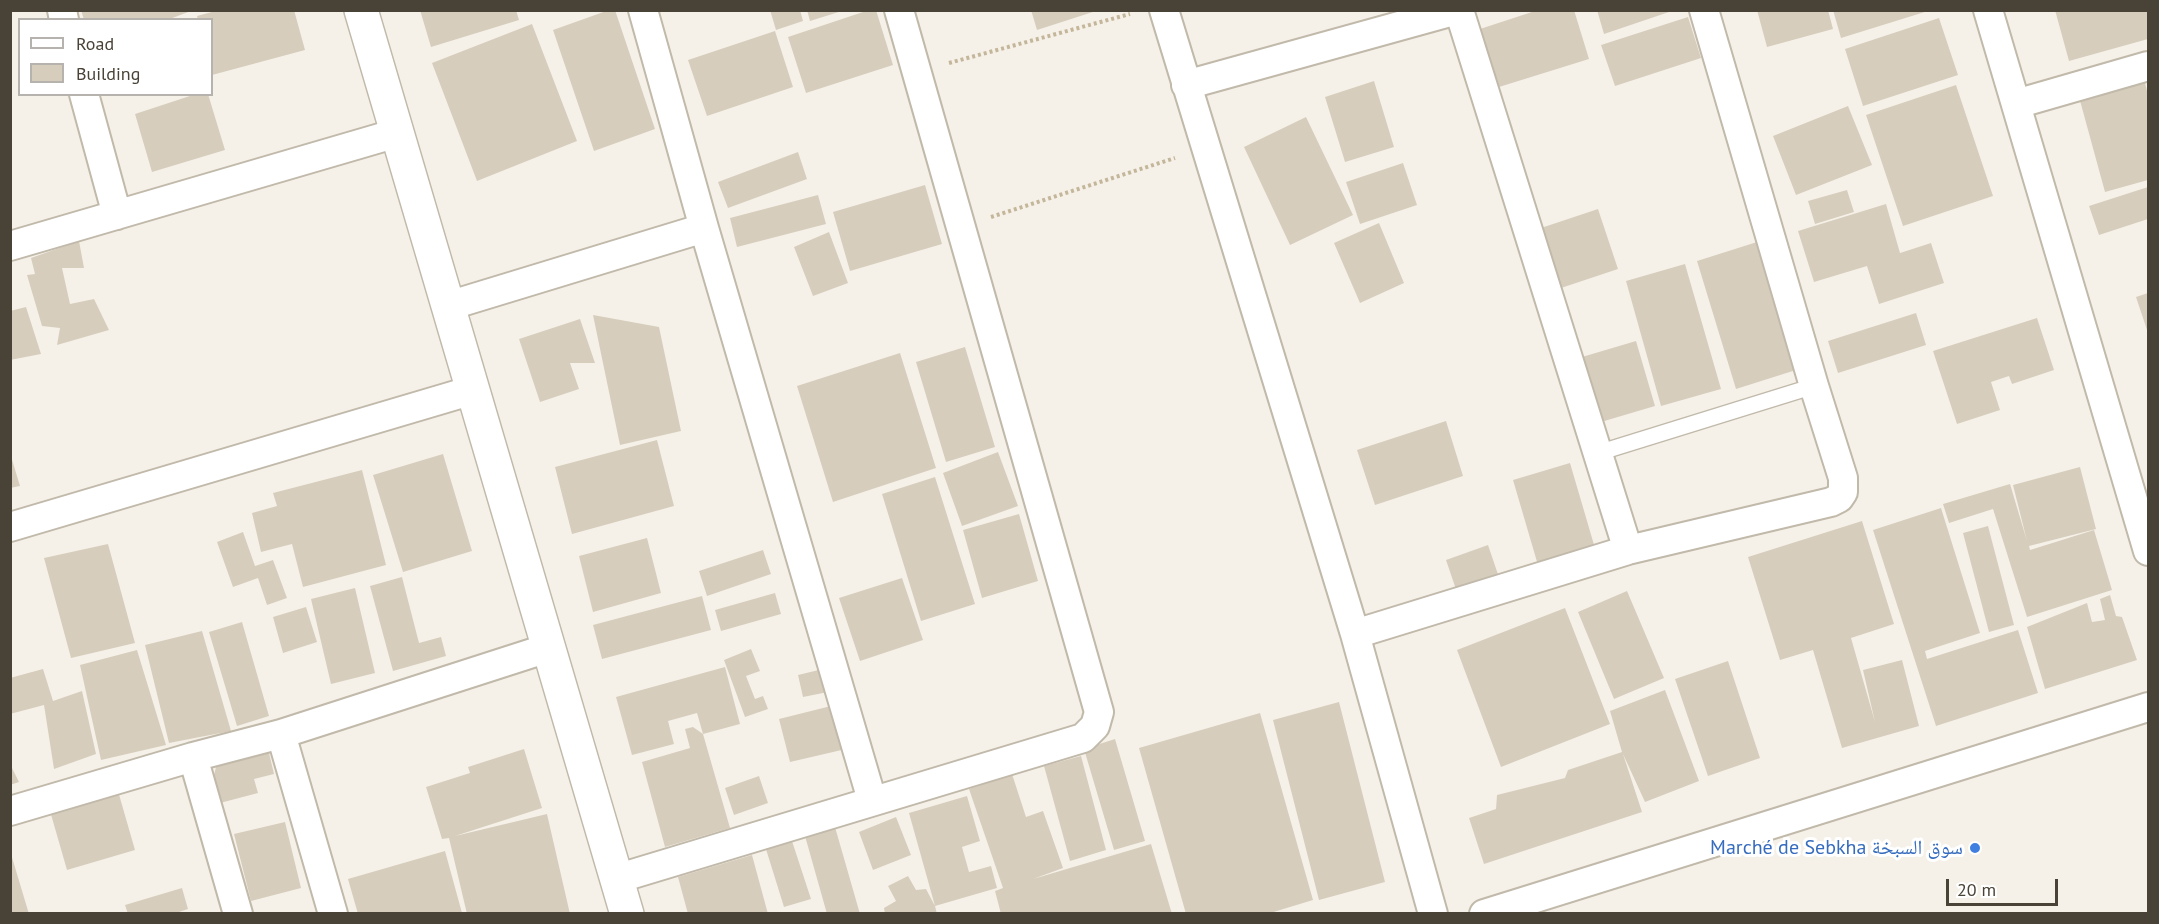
<!DOCTYPE html>
<meta charset="utf-8">
<style>
body{margin:0}
#map{position:relative;width:2159px;height:924px;overflow:hidden;background:#f5f1e8;font-family:"PT Sans",sans-serif}
canvas{display:block}
.frame{position:absolute;inset:0;border:12px solid #494236;pointer-events:none}
.legend{position:absolute;left:18px;top:18px;width:195px;height:78px;box-sizing:border-box;background:#fff;border:2px solid #b6b3af;margin:0;padding:8px 10px;list-style:none;font-size:18px;color:#494236}
.legend li{display:flex;align-items:center;gap:12px;height:30px}
.legend b{width:30px;border:2px solid #b6b3af}
.scale{position:absolute;left:1946px;top:879px;width:112px;height:27px;box-sizing:border-box;border:3px solid #494236;border-top:0;padding-left:8px;font-size:18px;line-height:21px;white-space:nowrap;color:#494236;-webkit-text-stroke:4px #fff;paint-order:stroke}
</style>
<div id="map">
<canvas width="2159" height="924"></canvas>
<div class="frame"></div>
<ul class="legend">
<li><b style="height:8px;background:#fff"></b>Road</li>
<li><b style="height:16px;background:#d7cdbd"></b>Building</li>
</ul>
<div class="scale">20 m</div>
</div>
<script>
const ctx = document.querySelector('canvas').getContext('2d');
ctx.lineJoin = 'round';
function fillPath(path, color) { ctx.fillStyle = color; ctx.fill(path, 'evenodd'); }
const toPath = rows => new Path2D(rows.map(r => 'M' + r).join(''));
function stroke(path, color, width, dash) { ctx.strokeStyle = color; ctx.lineWidth = width; ctx.lineCap = dash ? 'butt' : 'round'; ctx.setLineDash(dash || []); ctx.stroke(path); }
function label(font, color, halo, rows, align = 'center') {
  ctx.font = font + ' "PT Sans","Noto Naskh Arabic",sans-serif'; ctx.lineWidth = 6; ctx.setLineDash([]); ctx.textBaseline = 'middle'; ctx.strokeStyle = halo; ctx.fillStyle = color; for (const [text, x, y, turn = 0] of rows) {
    ctx.save(); ctx.translate(x, y); ctx.rotate((+turn || 0) * Math.PI / 180); ctx.textAlign = isNaN(turn) ? turn : align; if (halo) ctx.strokeText(text, 0, 0); ctx.fillText(text, 0, 0); ctx.restore();
  }
}
const building = toPath([
 [81,10,191,10,191,11,167,20,84,20],
 [219,10,294,10,305,50,212,75,212,20,198,20,197,16],
 [420,10,516,10,519,20,431,47],
 [609,10,615,10,655,129,594,151,553,30],
 [770,10,800,10,803,21,776,30],
 [807,10,842,10,842,11,810,21],
 [869,10,876,10,893,65,806,93,788,37],
 [1031,10,1096,10,1096,11,1037,30],
 [1538,10,1574,10,1589,59,1499,87,1480,29],
 [1597,10,1672,10,1672,11,1604,34],
 [1757,10,1828,10,1833,29,1767,47],
 [1833,10,1928,10,1928,11,1841,38],
 [2055,10,2148,10,2148,39,2069,61],
 [1688,17,1701,58,1615,86,1601,45],
 [1939,18,1958,75,1863,106,1845,49],
 [532,24,577,141,477,181,432,63],
 [775,31,793,87,707,116,688,60],
 [2144,79,2148,95,2148,180,2105,192,2079,97],
 [1374,81,1394,147,1345,162,1325,97],
 [1956,85,1993,196,1903,226,1866,115],
 [196,94,208,94,225,150,152,172,135,114],
 [1848,106,1872,165,1796,195,1773,136],
 [1306,117,1353,215,1290,245,1244,147],
 [798,152,807,179,728,208,718,182],
 [1403,163,1417,205,1360,224,1346,182],
 [925,185,942,244,850,271,833,212],
 [2148,187,2148,219,2099,235,2089,206],
 [1847,190,1854,212,1815,224,1808,201],
 [818,195,826,224,737,247,730,218],
 [1886,204,1900,253,1931,243,1944,283,1879,304,1867,266,1814,282,1798,231],
 [1598,209,1618,269,1561,288,1541,228],
 [1379,223,1404,283,1360,303,1334,243],
 [829,232,848,283,813,296,794,247],
 [79,241,84,268,62,268,70,304,94,299,109,330,57,345,60,328,42,326,27,275,35,274,31,258],
 [1757,242,1796,370,1736,389,1697,261],
 [1685,264,1721,389,1661,406,1626,281],
 [2148,293,2148,333,2136,297],
 [26,307,41,354,10,360,10,311],
 [1916,313,1926,345,1838,373,1828,341],
 [593,315,659,327,681,431,620,445],
 [2037,318,2054,370,2012,384,2009,376,1991,382,2000,410,1957,424,1933,351],
 [580,319,595,363,570,363,579,389,540,402,519,339],
 [1636,341,1655,406,1601,422,1582,357],
 [965,347,995,447,946,462,916,362],
 [900,353,936,468,833,502,797,386],
 [1446,421,1463,476,1375,505,1357,450],
 [657,440,674,506,572,534,555,467],
 [998,452,1018,506,962,526,943,473],
 [10,453,20,486,10,488],
 [443,454,472,551,403,572,373,475],
 [1570,463,1597,555,1540,572,1513,480],
 [2080,467,2096,529,2029,546,2030,550,2094,530,2112,590,2027,617,1993,509,1949,523,1943,504,2010,484,2027,541,2013,485],
 [362,470,386,565,303,587,292,544,261,552,252,513,277,506,273,493],
 [935,477,975,604,921,621,882,494],
 [1941,508,1980,633,1925,651,1927,659,2018,630,2038,693,1936,726,1873,530],
 [1019,514,1038,581,982,598,963,530],
 [1862,521,1894,624,1851,638,1875,722,1863,670,1902,660,1919,726,1842,748,1813,650,1780,660,1748,557],
 [1988,526,2014,625,1989,632,1963,533],
 [243,532,255,566,273,560,287,598,267,605,258,578,233,587,217,542],
 [647,538,661,593,593,612,579,556],
 [108,544,135,643,71,658,44,558],
 [1488,545,1504,592,1462,607,1446,560],
 [763,550,771,574,707,596,699,571],
 [402,577,419,643,441,637,446,656,393,671,370,586],
 [902,578,923,640,860,661,839,598],
 [355,588,375,673,331,684,311,599],
 [1627,591,1664,678,1614,699,1578,612],
 [775,593,781,614,721,631,715,610],
 [2110,595,2116,616,2122,617,2137,660,2045,689,2027,627,2087,603,2092,622,2105,620,2100,599],
 [702,596,711,630,602,659,593,625],
 [306,607,317,642,283,653,273,617],
 [1565,608,1610,724,1501,767,1457,650],
 [242,622,269,716,237,726,209,632],
 [202,631,231,731,169,743,145,645],
 [751,649,760,671,746,676,755,699,763,696,768,709,745,717,724,660],
 [137,650,166,745,101,760,80,665],
 [1728,661,1760,758,1708,776,1675,679],
 [725,667,740,724,703,734,697,713,668,721,674,744,632,755,616,697],
 [827,668,833,691,803,697,798,675],
 [43,669,53,701,82,691,96,754,54,769,44,705,10,714,10,678],
 [1665,690,1699,781,1645,802,1623,754,1642,812,1484,864,1469,818,1496,809,1497,795,1565,778,1568,770,1622,752,1610,711],
 [1339,702,1385,882,1319,900,1273,720],
 [835,705,846,749,790,762,779,719],
 [1260,713,1313,900,1267,914,1186,914,1139,748],
 [693,727,703,734,730,828,665,847,642,762,690,748,685,729],
 [1115,739,1145,841,1114,850,1084,749],
 [524,749,542,808,455,836,547,814,570,914,467,914,449,838,442,839,426,787,470,773,468,767],
 [269,753,274,774,254,779,258,793,220,803,213,779,216,767],
 [1081,756,1106,850,1070,861,1044,766],
 [10,764,19,782,10,785],
 [1012,774,1026,817,1043,811,1063,868,1033,879,1151,844,1172,914,1001,914,995,891,1003,888,969,789],
 [759,776,768,803,734,815,725,788],
 [118,791,135,850,67,870,50,811],
 [967,796,980,841,962,847,969,872,991,866,997,888,935,906,937,914,885,914,884,908,896,901,888,886,908,876,916,890,926,889,935,906,909,813],
 [896,817,911,855,873,870,859,832],
 [285,822,301,888,251,901,234,834],
 [835,827,860,914,827,914,805,836],
 [791,838,811,899,784,907,765,846],
 [445,851,462,913,358,914,348,879],
 [11,854,29,914,10,914],
 [752,855,768,914,688,914,678,877],
 [182,888,188,909,173,914,128,914,125,905]
]);
const path = toPath([
 [949,63,1130,14],
 [991,217,1175,158]
]);
const service = toPath([
 [1598,453,1814,386]
]);
const minor = toPath([
 [62,10,64,20],
 [643,10,704,228,872,800],
 [1164,10,1355,634,1433,914],
 [1459,10,1628,550],
 [1988,10,2148,551],
 [1186,85,1457,10],
 [84,94,117,215],
 [2016,104,2148,66],
 [10,246,397,133],
 [448,306,704,228],
 [10,527,473,390],
 [1355,634,1628,550,1831,502,1839,498,1843,492,1843,478,1814,386,1704,10],
 [281,734,333,914],
 [193,757,238,914],
 [10,811,193,757,281,734,548,648],
 [616,879,1083,738,1095,726,1099,712,899,10],
 [1484,914,2148,707]
]);
const tertiary = toPath([
 [361,10,627,914]
]);
const markers = [
 [1975,848,6,"#3f7fe0"]
];
const shopNames = [
 ["Marché de Sebkha سوق السبخة",1963,848]
];
fillPath(building, '#d7cdbd');
stroke(service, '#c1b9aa', 18);
stroke(minor, '#c1b9aa', 32);
stroke(tertiary, '#c1b9aa', 36);
stroke(path, '#c4b69a', 4, [3, 3]);
stroke(service, '#fff', 15);
stroke(minor, '#fff', 28);
stroke(tertiary, '#fff', 33);
for (const [x, y, r, color] of markers) { const dot = new Path2D(); dot.arc(x, y, r, 0, 2 * Math.PI); ctx.fillStyle = color; ctx.fill(dot); stroke(dot, '#fff', 2); }
label('20px', '#366cbe', '#fff', shopNames, 'right');
</script>
